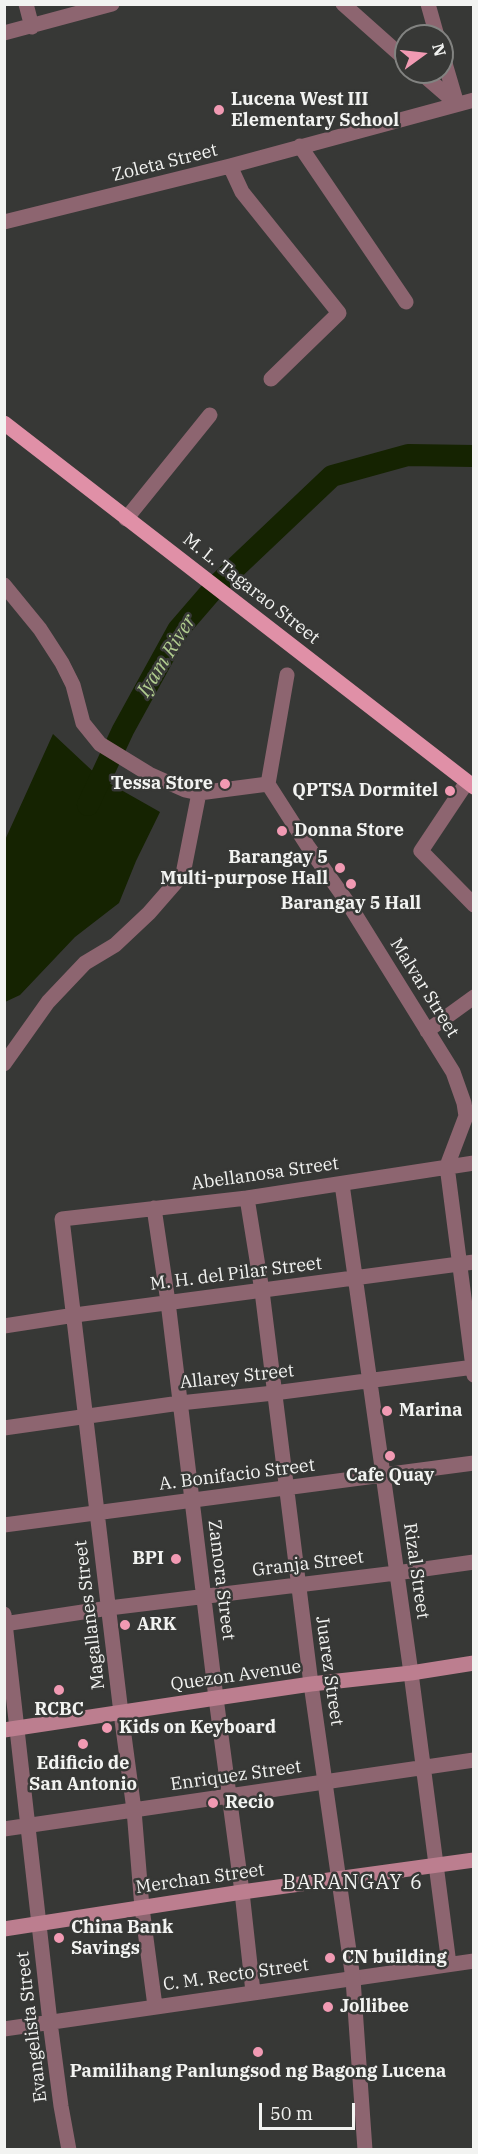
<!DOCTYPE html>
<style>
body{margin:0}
#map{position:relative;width:478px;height:2154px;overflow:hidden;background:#373836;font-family:"IBM Plex Serif",serif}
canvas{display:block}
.frame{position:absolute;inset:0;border:6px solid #f2f3f1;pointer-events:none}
.north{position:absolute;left:394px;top:24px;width:60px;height:60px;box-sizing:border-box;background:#373836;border:2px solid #828381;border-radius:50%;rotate:75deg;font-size:16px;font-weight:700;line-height:24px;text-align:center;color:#f2f3f1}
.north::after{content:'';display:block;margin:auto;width:21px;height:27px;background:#f19ab3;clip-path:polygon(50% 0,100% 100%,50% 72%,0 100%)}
.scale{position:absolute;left:259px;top:2103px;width:96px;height:27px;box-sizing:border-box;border:3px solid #f2f3f1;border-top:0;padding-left:8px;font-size:18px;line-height:21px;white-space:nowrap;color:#f2f3f1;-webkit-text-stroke:4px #373836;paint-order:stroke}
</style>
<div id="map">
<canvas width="478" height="2154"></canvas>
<div class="frame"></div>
<div class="north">N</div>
<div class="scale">50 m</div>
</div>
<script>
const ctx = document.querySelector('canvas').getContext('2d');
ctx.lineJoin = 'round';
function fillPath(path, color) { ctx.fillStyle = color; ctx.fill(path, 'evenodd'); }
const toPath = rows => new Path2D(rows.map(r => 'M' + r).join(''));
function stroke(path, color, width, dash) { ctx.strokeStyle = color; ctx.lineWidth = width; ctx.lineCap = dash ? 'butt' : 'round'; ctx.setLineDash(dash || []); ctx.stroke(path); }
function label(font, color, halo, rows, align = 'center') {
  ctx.font = font + ' "IBM Plex Serif",serif'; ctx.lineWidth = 5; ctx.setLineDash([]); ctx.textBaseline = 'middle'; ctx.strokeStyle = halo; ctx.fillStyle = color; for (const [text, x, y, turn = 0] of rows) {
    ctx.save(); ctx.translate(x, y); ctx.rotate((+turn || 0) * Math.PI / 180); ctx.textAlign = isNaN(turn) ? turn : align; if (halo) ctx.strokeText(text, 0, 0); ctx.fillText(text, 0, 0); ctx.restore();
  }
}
const water = toPath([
 [53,734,100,778,160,812,136,861,119,903,75,937,20,995,5,1002,5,840]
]);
const river = toPath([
 [88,805,123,730,178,630,216,586,332,476,408,455,474,456]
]);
const minor = toPath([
 [26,4,32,27],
 [343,4,406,60],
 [428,4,437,36],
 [4,33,112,4],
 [442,53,457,104],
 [420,72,457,104],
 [300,146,406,302],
 [230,166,242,192,339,313,271,379],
 [4,222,230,166,474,100],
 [126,519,210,415],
 [4,585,40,629,62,663,73,685,83,723,100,744,149,774,185,790,199,793,268,784],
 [287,675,268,784,307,845,348,903,453,1072,464,1103,466,1116,447,1166,474,1375],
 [467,782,421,851,474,905],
 [427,1031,474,997],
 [4,1064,48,1002,85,963,115,945,149,913,183,874,199,793],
 [342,1184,411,1673,449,1964],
 [247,1198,262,1291,311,1684],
 [154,1208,168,1302,216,1698,242,1892,253,1992],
 [4,1326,75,1315,474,1262],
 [4,1428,180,1403,274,1393,474,1367],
 [4,1525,474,1463],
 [4,1614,50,2022,61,2106,69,2150],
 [4,1624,109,1608,396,1573,474,1562],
 [4,1829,474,1760],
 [155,2006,142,1908,134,1810,121,1713,62,1219,247,1198,474,1163],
 [4,2029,474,1961]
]);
const tertiary = toPath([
 [311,1684,353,1979,365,2150]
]);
const secondary = toPath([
 [4,1730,216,1698,311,1684,411,1673,474,1663],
 [4,1929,242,1892,474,1860]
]);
const primary = toPath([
 [4,423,474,787]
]);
const markers = [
 [219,110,6,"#f19ab3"],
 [225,784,6,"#f19ab3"],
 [450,791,6,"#f19ab3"],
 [282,831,6,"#f19ab3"],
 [340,868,6,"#f19ab3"],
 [351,884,6,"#f19ab3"],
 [387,1411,6,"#f19ab3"],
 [390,1456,6,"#f19ab3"],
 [176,1559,6,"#f19ab3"],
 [125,1625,6,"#f19ab3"],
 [59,1690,6,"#f19ab3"],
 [107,1728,6,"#f19ab3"],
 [83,1744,6,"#f19ab3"],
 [213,1803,6,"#f19ab3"],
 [59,1938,6,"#f19ab3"],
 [330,1958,6,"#f19ab3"],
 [328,2007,6,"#f19ab3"],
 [258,2052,6,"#f19ab3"]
];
const poiNames = [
 ["Lucena West III",231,100],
 ["Elementary School",231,121],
 ["Tessa Store",213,784,"right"],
 ["QPTSA Dormitel",438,791,"right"],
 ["Donna Store",294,831],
 ["Barangay 5",328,858,"right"],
 ["Multi-purpose Hall",328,879,"right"],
 ["Barangay 5 Hall",351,904,"center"],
 ["Marina",399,1411],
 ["Cafe Quay",390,1476,"center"],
 ["BPI",164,1559,"right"],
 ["ARK",137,1625],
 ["RCBC",59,1710,"center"],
 ["Kids on Keyboard",119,1728],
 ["Edificio de",83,1764,"center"],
 ["San Antonio",83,1785,"center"],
 ["Recio",225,1803],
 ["China Bank",71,1928],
 ["Savings",71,1949],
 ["CN building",342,1958],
 ["Jollibee",340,2007],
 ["Pamilihang Panlungsod ng Bagong Lucena",258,2072,"center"]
];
const streetNames = [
 ["Zoleta Street",165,163,-14],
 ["M. L. Tagarao Street",251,589,38],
 ["Malvar Street",424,988,58],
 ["Abellanosa Street",265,1174,-8],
 ["M. H. del Pilar Street",236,1274,-7],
 ["Allarey Street",237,1377,-6],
 ["A. Bonifacio Street",237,1475,-7],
 ["Granja Street",308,1564,-7],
 ["Rizal Street",416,1571,82],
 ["Zamora Street",221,1580,83],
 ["Magallanes Street",90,1615,-97],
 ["Juarez Street",329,1671,82],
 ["Quezon Avenue",236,1676,-8],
 ["Enriquez Street",236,1776,-8],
 ["Merchan Street",200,1879,-8],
 ["C. M. Recto Street",236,1975,-8],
 ["Evangelista Street",32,2027,-97]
];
const waterNames = [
 ["Iyam River",167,656,-58]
];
const neighbourhoodNames = [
 ["BARANGAY 6",353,1883]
];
fillPath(water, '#152301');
stroke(river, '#152301', 22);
stroke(minor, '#8d6570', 15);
stroke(tertiary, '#8d6570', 15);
stroke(secondary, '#bc7e8f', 15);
stroke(primary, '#e090a7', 15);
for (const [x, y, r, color] of markers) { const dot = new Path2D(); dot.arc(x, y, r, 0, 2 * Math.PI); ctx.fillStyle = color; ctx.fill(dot); stroke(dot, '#373836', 2); }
label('bold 18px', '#f2f3f1', '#373836', poiNames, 'left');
label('18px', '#f2f3f1', '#373836', streetNames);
label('italic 20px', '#b1cd8f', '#373836', waterNames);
ctx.letterSpacing = '1.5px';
label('20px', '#f2f3f1', '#373836', neighbourhoodNames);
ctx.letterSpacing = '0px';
</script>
